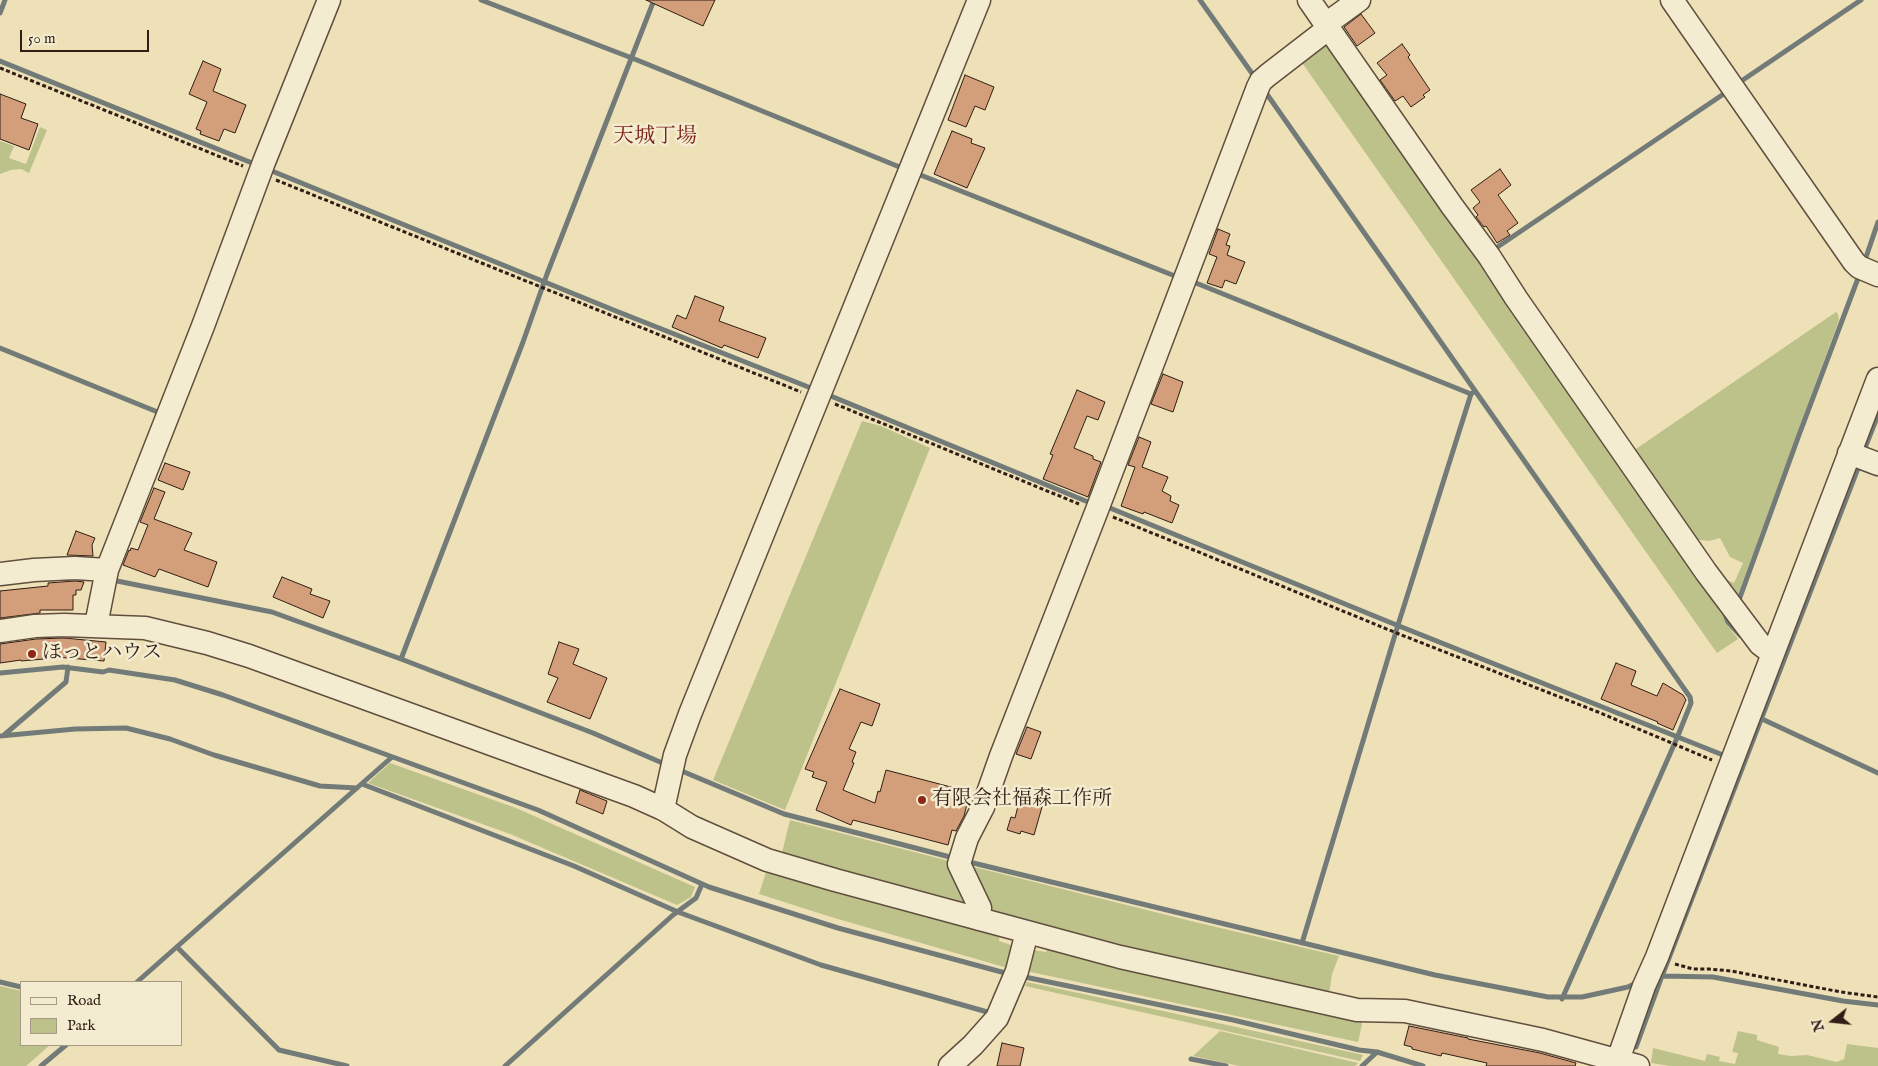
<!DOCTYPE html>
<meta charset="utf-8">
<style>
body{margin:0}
#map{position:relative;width:1878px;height:1066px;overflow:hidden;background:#eee1b7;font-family:"IM FELL English",serif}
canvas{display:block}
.legend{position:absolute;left:20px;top:981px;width:162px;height:65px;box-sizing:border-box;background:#f4ecd0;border:1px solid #a69985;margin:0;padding:6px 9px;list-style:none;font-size:15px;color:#301d15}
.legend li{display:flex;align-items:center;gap:10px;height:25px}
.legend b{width:25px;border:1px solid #a69985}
.north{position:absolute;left:1808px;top:996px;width:50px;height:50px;-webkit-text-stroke:4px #f4ecd0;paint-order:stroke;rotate:254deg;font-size:14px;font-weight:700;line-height:20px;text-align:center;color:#301d15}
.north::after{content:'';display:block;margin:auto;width:18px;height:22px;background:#301d15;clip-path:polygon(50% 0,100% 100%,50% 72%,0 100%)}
.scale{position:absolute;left:20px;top:30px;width:129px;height:22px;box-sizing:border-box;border:2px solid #301d15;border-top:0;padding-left:6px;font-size:15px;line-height:18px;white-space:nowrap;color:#301d15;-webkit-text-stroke:4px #f4ecd0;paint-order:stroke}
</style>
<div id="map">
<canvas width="1878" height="1066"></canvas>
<ul class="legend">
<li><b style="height:6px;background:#f4ecd0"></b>Road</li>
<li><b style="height:14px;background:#bdc28b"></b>Park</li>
</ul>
<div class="north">N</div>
<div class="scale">50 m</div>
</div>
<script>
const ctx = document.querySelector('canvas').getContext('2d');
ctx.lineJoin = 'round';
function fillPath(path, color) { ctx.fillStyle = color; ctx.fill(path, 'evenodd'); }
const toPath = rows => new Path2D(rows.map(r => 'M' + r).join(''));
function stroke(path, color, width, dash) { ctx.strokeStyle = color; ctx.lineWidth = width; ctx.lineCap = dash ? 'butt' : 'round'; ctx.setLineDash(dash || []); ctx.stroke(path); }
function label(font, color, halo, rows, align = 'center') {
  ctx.font = font + ' "IM FELL English","Noto Serif JP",serif'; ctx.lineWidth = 5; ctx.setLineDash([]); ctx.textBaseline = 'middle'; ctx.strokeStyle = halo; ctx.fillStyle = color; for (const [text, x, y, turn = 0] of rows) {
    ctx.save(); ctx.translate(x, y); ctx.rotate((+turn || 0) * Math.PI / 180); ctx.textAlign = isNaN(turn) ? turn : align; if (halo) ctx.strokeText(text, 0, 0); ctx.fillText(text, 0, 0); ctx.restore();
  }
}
const green = toPath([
 [1322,39,1717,603,1728,626,1738,639,1717,653,1298,57],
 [40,127,47,130,29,173,21,169,11,170,0,174,0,141,14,146,9,158,26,164],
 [1836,312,1838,314,1839,320,1738,596,1735,598,1723,578,1734,583,1743,563,1730,557,1720,538,1709,541,1689,539,1630,453],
 [862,421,881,426,930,448,785,810,713,780],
 [390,763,516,808,695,887,691,897,677,905,510,834,368,783],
 [790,820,953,862,972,906,781,857],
 [966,865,1195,922,1339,956,1332,974,1329,994,995,918],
 [768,866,1000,932,999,941,1011,945,1013,962,1011,969,831,917,759,894],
 [1048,947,1361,1018,1362,1024,1358,1042,1026,971,1033,950,1046,952],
 [1027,982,1191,1017,1363,1055,1360,1061,1025,986],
 [0,986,21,991,21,1045,50,1045,26,1066,0,1066],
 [1220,1031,1358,1063,1355,1066,1239,1066,1193,1056],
 [1738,1031,1757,1035,1757,1040,1779,1047,1778,1054,1791,1056,1807,1055,1837,1062,1844,1059,1847,1044,1878,1048,1878,1066,1670,1066,1651,1063,1653,1048,1705,1061,1707,1054,1720,1057,1719,1061,1735,1064,1738,1053,1732,1052]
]);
const stream = toPath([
 [481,0,637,60,902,168],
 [1200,0,1256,79],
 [0,13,5,0],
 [0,61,257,165],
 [1737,84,1861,0],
 [1264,90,1690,697,1691,703,1677,738,1562,999],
 [267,169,616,311,816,390],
 [918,174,1180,278],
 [1493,250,1728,91],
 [1864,263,1878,222],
 [1191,281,1471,394,1475,391],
 [0,348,160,413],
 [826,394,1093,504],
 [1863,453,1878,415],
 [1105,506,1394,624,1728,757],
 [112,580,272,612,401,659,593,733,667,765],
 [1736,602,1739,600,1799,435,1860,273],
 [1725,614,1728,622,1740,635],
 [401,659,523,342,547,274,654,0],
 [0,673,63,667,103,672,109,670,175,680,223,695,538,810,709,887,838,928,1009,974],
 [1762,719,1878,773],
 [4,735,66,682,68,667],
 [0,736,75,729,126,728,170,739,214,755,320,786,357,788],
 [677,769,784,814,954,858],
 [362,784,574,866,678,912,821,965,991,1013],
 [965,861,1435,975,1548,997,1582,997,1628,987,1638,982],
 [1302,943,1398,625,1471,394],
 [177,947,279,1050,347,1066],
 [1020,976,1233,1020,1359,1050,1377,1052,1423,1066],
 [1662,976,1860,463],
 [0,982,21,987],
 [137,982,392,757],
 [1636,1047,1662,976,1713,977,1843,1001,1878,1005],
 [1191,1059,1226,1066],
 [41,1066,66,1045],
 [505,1066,673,915,696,898,702,884],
 [1362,1066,1377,1052]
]);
const building = toPath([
 [646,0,715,0,703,26,646,0],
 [1361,14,1375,33,1357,46,1344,27,1361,14],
 [1402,44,1410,55,1408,57,1430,90,1423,95,1425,97,1411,107,1403,96,1395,101,1380,80,1387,75,1377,63,1402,44],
 [203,61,221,69,213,91,246,105,235,133,224,129,219,141,200,134,201,131,196,129,207,102,189,94,203,61],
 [965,75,994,87,985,110,975,106,966,127,948,120,965,75],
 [0,94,26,104,21,118,38,124,29,150,0,139,0,94],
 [952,131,972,139,971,143,985,148,967,188,934,174,952,131],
 [1500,169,1511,185,1498,195,1518,223,1507,231,1510,235,1497,243,1486,226,1484,227,1476,217,1478,215,1473,208,1480,202,1471,190,1500,169],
 [1218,229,1230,234,1226,245,1230,246,1227,255,1245,262,1236,284,1225,280,1222,288,1207,283,1217,257,1209,254,1218,229],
 [695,296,724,307,719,321,766,338,758,358,724,345,722,348,672,327,677,315,686,319,695,296],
 [1163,374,1183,382,1173,412,1151,404,1163,374],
 [1077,390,1105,402,1098,420,1087,416,1074,448,1093,456,1093,459,1101,462,1088,497,1043,479,1053,455,1050,454,1077,390],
 [1139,437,1151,442,1142,467,1168,477,1162,491,1171,496,1170,501,1179,505,1172,523,1144,512,1143,514,1121,506,1135,467,1128,465,1139,437],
 [165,463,190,472,183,490,158,480,165,463],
 [154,488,165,492,154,519,192,533,184,550,217,562,208,587,159,569,155,577,123,565,129,550,130,551,131,548,138,550,148,525,140,522,154,488],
 [76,531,95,538,92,545,93,556,67,555,76,531],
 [282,577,312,589,310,594,330,601,323,618,273,597,282,577],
 [75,581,84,582,81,590,76,590,76,595,73,595,73,610,40,610,40,613,0,618,0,591,48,586,48,583,75,581],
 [64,638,106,642,104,661,44,656,44,659,21,661,21,660,0,663,0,644,36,639,64,638],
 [559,642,579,649,573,664,607,678,590,719,547,702,558,678,548,674,559,642],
 [1616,663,1636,671,1631,685,1657,696,1663,683,1683,695,1686,700,1685,702,1673,730,1657,723,1658,722,1601,699,1616,663],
 [840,689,880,704,872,726,861,722,849,749,856,752,852,762,854,763,843,790,875,803,878,791,880,792,886,770,970,792,964,816,956,831,952,830,948,845,853,820,851,825,816,810,827,782,812,777,814,772,805,769,840,689],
 [1027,727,1041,732,1031,759,1016,754,1027,727],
 [580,790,607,801,603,814,576,803,580,790],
 [1022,790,1044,800,1034,835,1021,831,1020,834,1007,830,1011,817,1015,818,1022,790],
 [1409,1026,1468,1038,1468,1039,1540,1053,1576,1063,1575,1066,1486,1066,1487,1063,1442,1053,1441,1056,1412,1049,1412,1047,1404,1045,1409,1026],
 [1002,1043,1024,1048,1020,1066,997,1066,1002,1043]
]);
const path = toPath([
 [0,68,243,166],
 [276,180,801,392],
 [835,404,1079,504],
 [1113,517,1399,634,1598,712,1712,760],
 [1675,964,1693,969,1709,969,1731,971,1841,992,1878,997]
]);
const minor = toPath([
 [1309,0,1452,206,1489,256,1516,298,1706,572,1760,644,1772,653],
 [1672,0,1854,262,1859,267,1878,275],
 [1326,24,1359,0],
 [1849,453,1878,464],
 [0,574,34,570,75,568,107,570],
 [96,625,107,570,203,326,264,162,329,0],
 [0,631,35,626,64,625,145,628,207,643,249,656,634,796,663,809,692,827,767,860,835,880,1120,957,1357,1010,1405,1011,1543,1040,1638,1066],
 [663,809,675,755,690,714,979,0],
 [979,919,980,908,959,864,967,838,983,807,1001,756,1097,510,1258,87,1261,81,1268,75,1329,28],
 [1618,1060,1644,986,1657,957,1878,379],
 [950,1066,973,1045,997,1018,1017,971,1027,932]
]);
const markers = [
 [32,654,5,"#8f2418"],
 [922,800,5,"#8f2418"]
];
const poiNames = [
 ["ほっとハウス",42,654],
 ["有限会社福森工作所",932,800]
];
const neighbourhoodNames = [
 ["天城丁場",655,138]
];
fillPath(green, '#bdc28b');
stroke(stream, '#737b79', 5);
fillPath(building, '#d39e7a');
stroke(building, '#301d15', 1);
stroke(minor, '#604e3e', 25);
stroke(path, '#301d15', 3, [4, 2.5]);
stroke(minor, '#f4ecd0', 22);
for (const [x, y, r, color] of markers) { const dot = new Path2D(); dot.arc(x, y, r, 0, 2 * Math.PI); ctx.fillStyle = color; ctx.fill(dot); stroke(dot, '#f4ecd0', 2); }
label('20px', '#301d15', '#f4ecd0', poiNames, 'left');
label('21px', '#7a1f14', '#f4ecd0', neighbourhoodNames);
</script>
